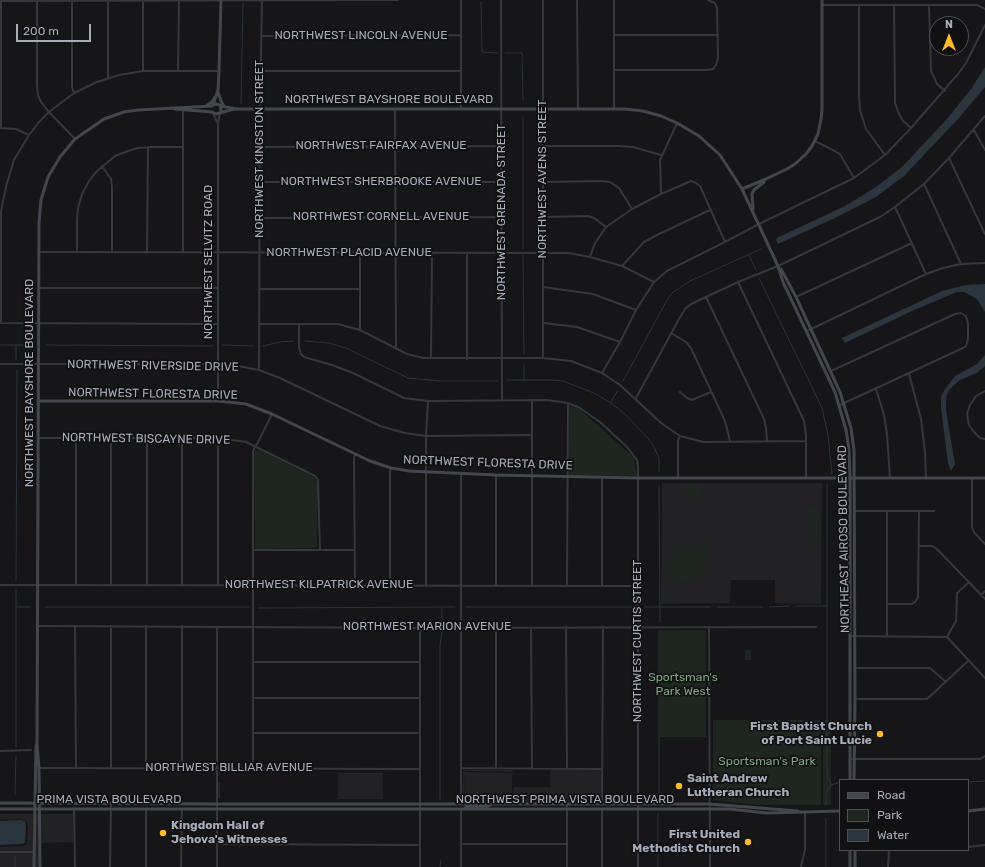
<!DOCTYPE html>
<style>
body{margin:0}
#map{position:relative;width:985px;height:867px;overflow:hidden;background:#161618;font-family:Rubik,sans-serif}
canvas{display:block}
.legend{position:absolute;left:839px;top:779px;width:130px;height:72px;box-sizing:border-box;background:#111113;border:1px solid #4d4f55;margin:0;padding:5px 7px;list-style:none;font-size:12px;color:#a7acb9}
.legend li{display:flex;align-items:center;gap:8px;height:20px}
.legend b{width:20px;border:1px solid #4d4f55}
.north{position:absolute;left:929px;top:16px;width:40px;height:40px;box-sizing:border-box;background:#111113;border:1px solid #4d4f55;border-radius:50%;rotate:0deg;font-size:11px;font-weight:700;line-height:16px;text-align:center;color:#a7acb9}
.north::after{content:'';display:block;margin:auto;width:14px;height:18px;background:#ffba27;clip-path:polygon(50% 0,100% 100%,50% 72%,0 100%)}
.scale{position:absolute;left:16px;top:24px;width:75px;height:18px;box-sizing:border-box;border:2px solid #a7acb9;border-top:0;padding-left:5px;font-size:12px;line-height:14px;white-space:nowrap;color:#a7acb9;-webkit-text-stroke:3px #111113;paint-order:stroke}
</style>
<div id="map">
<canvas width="985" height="867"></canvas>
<ul class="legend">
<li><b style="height:5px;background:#44464d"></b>Road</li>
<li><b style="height:11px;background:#1d261f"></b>Park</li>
<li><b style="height:11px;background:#2b353d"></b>Water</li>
</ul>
<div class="north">N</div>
<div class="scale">200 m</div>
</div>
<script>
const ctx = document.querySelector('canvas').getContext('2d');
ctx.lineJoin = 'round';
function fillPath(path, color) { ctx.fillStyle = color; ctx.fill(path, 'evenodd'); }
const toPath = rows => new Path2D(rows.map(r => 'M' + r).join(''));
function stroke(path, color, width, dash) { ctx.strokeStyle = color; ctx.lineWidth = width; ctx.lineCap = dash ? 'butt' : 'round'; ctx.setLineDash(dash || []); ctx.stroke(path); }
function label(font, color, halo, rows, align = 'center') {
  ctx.font = font + ' Rubik,sans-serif'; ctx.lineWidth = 3.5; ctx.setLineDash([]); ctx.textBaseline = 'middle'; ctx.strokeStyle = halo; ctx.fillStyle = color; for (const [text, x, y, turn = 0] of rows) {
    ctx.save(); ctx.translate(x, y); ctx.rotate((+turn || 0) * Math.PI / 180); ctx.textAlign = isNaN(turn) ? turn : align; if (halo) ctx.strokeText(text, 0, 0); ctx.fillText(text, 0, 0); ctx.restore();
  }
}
const built = toPath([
 [662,483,822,483,821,604,775,603,775,580,731,580,730,603,661,604],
 [463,770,513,770,513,772,465,771,464,798,468,801,513,800,514,787,550,787,550,770,601,770,601,802,462,802],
 [465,772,512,773,512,799,468,799,465,797],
 [338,773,383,773,383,799,338,799],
 [0,814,33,814,33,867,0,867,0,847,22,846,27,844,28,827,26,822,22,819,0,820],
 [36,814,38,814,39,867,35,867],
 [41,814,73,814,73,842,41,843]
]);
const green = toPath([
 [569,406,580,409,631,455,634,458,637,476,569,475],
 [259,450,315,478,318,484,317,543,316,548,258,549,256,549,255,547,254,453,255,451],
 [688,484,695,484,699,485,701,490,700,495,693,496,689,495,685,488],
 [813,507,816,509,817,519,817,537,815,542,810,540,808,533,808,509],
 [672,546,708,546,708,554,705,565,700,572,693,579,680,584,670,584,670,549],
 [660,630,704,630,706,632,706,737,660,737],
 [745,650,751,650,751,660,745,660],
 [713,720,821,720,821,805,758,805,713,800],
 [823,720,831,720,831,805,823,805]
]);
const water = toPath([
 [985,67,985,87,958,119,904,176,876,197,835,218,778,244,776,240,777,238,781,236,845,206,876,187,903,166,946,120,971,89],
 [985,284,985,312,977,299,964,292,957,292,912,311,845,343,842,338,942,291,966,285],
 [985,355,985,366,977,373,960,380,949,390,946,397,946,411,955,464,951,471,948,463,941,408,941,397,945,389,955,376,977,364],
 [22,820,25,822,26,827,25,843,22,844,0,845,0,821]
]);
const stream = toPath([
 [481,2,482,52,497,53],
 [505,53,522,53,523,100],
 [241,104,243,3],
 [523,249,523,117],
 [523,255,524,354],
 [749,255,756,270],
 [759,278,822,408,828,435,832,474],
 [305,341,329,343,346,348,408,378,441,381,497,381],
 [0,345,31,345],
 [46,345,214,346],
 [222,345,254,346],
 [263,346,280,342,294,341],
 [16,360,16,345],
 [524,365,524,380],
 [507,380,551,380,563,381,594,393,611,403,627,416,652,443,659,458,659,472],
 [623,381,667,300,672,293,690,281,761,249],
 [611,402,618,390],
 [827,484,827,770,828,778,832,785],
 [659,486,660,622],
 [16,581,17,370],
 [796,606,826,606],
 [17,607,30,607],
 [45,607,249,607],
 [466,607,633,607],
 [644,607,710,607],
 [717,607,763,607],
 [770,607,789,606],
 [258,608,455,607],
 [442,622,442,608],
 [659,631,659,799],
 [16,747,16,589],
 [219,775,220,771,223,771,283,770],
 [968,782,985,781],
 [219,783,219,798],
 [15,795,16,756],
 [440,799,440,645,442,632],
 [826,805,826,795,828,789,832,785,840,782],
 [658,814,658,867],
 [826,818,826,867],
 [15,867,15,856],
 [440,867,441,860]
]);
const street = toPath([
 [37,0,37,85,38,95,41,102,49,112,75,139],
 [501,0,502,400],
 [543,0,543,358],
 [577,0,578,108],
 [0,1,398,0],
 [72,1,72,87,74,93],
 [822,5,977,5,985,9],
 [894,5,895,103,899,114,903,121,911,128],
 [929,5,931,71,937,84,945,91],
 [859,6,859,96,860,110,866,129,885,155],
 [614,35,718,35],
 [262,36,461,35],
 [614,70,706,70,713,69,716,65,718,58,717,8,715,3,708,0],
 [143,71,143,0],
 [178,71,179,0],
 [260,71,461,71],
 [108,78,108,1],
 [461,108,461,0],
 [614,108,614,0],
 [395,109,396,348],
 [213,113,217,122],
 [0,128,16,129,29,135],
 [1,128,1,1],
 [974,130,985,150],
 [815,141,831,149,840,154,854,178],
 [543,146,619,146,633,147,661,155],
 [260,147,502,146],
 [949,158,985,234],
 [102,166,111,179,112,187,112,252],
 [260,182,502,182],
 [543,182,600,181,610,182,619,188,632,209],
 [924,184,961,264],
 [661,194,660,160,677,123],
 [895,207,926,274],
 [543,217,588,216,594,218,606,227],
 [260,218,502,217],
 [39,252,568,253,590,257,622,266,654,282],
 [77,252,77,220,78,208,82,194,89,181,96,172,115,156,128,151,138,148,151,147,183,147],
 [147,253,148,147],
 [183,253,183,110],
 [360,254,360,330],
 [467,254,467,359],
 [590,257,595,243,606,227,632,209,661,194,691,181,696,183,700,186,725,242],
 [622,266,644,242,659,234,710,210],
 [738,282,804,421,806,435,806,478],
 [543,287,593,294,636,310],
 [39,288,218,288],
 [260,289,360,289],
 [706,297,764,419,766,428,767,441],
 [796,297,912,243],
 [0,323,218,324],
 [1,323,1,212,3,201,7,183,14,160,29,135,39,122,49,112,74,93,97,82,119,75,143,71,219,71],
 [544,323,577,327,620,342],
 [259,324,338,324,360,330,407,354,423,358,543,358,571,361,602,373,620,385,661,423,680,436,703,442,806,441],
 [299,324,299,348,301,354,304,357,332,365,353,373,404,398,428,401,547,400,568,403,580,408,600,422,627,447,637,460,638,467,638,867],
 [807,331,926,274,943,268,961,264,985,263],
 [671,333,686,342,691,348,725,421,730,441],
 [431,358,432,254],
 [0,364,218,364,238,366,259,370,280,378,380,426,405,433,426,436,531,435],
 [259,370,260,109,262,0],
 [831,371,955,314,961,313,966,316,968,324,968,339,966,346,963,348,840,405],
 [602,373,620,342,636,310,654,282,667,271,725,242,759,224,854,178,885,155,911,128,958,74,966,63,985,25],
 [909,374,921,419,925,452,926,478],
 [876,389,884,415,887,434,890,478],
 [985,391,976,396,970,405,967,414,969,425,974,432,980,438,985,439],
 [680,392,687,398,692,400,711,392],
 [636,398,679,319,685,309,691,304,738,282,778,266,880,217,895,207,924,184,949,158,985,116],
 [532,400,532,586],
 [218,401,218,123,220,113],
 [38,438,218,438,246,442,315,476,318,480,320,549],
 [461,473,461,804],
 [496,475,496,586],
 [678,478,678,440,680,436],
 [972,478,972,527,974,532,985,544],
 [855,511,934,511],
 [887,512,887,636],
 [919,546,932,546,937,549,985,599],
 [253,550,355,550],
 [0,585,638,586],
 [76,585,76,438],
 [111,585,111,438],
 [147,585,147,439],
 [182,585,182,438],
 [218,585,218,438],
 [355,585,354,459,355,455],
 [390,585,390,471,391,468],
 [426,586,426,436,428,401],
 [567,586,568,403],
 [602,586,602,477],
 [981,595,985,591],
 [887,604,912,604,916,601,918,597,919,511],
 [38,626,420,628,816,627],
 [75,626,76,768],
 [146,626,146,768],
 [566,627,567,768],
 [709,627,710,867],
 [531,628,532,768],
 [850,636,947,637,985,678],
 [947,637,956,621,957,593,969,582],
 [253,662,420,662],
 [855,668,930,668,946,682],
 [253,698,420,698],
 [855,699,927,699,968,661],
 [253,733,420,733],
 [0,751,31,750],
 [850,759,980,759,985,756],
 [39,768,420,769],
 [111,768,111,626],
 [182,768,182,626],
 [253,768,253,452,255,446,257,444,272,414],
 [461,768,602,769],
 [496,768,496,627],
 [602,804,603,627],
 [74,809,75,867],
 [461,809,461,867],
 [146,810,146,867],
 [217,844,419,845],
 [461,844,567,844],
 [968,847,985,845],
 [0,852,34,852],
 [110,867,111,804],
 [181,867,182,809],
 [217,867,217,627],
 [420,867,420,628],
 [567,867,567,804],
 [602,867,602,809],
 [801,867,805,849,805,812],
 [888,867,889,850]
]);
const secondary = toPath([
 [218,92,221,101,224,106],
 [207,105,212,102,215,97],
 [213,105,218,90,219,71,221,0],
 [213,105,216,104,220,105,221,109,221,112],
 [221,106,236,109,625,109,643,111,661,116,677,123,699,136,720,155,742,189,778,266,783,282,835,392,846,430,849,450,850,478,850,780],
 [175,109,212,112,216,114,234,109],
 [742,189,766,179,787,169,795,164,806,154,812,146,818,134,821,119,822,110,822,0],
 [753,209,752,194,754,190,764,182],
 [781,269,796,297,840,392,851,428,854,450,855,699,854,780],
 [39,401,218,401,246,404,272,414,370,461,391,468,409,471,496,475,638,478,985,478],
 [0,803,217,804,709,804,798,811],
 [0,809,729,809,767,813,840,811],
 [464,809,466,807,488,806,492,804],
 [968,811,985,809],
 [855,850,855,867],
 [34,867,36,746,37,743],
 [40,867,39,768,37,743,39,222,41,200,48,177,60,157,75,139,104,119,124,112,138,110,212,106],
 [850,867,850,850]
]);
const markers = [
 [880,734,4,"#ffba27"],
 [679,786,4,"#ffba27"],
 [163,833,4,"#ffba27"],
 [748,842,4,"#ffba27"]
];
const streetNames = [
 ["NORTHWEST LINCOLN AVENUE",361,36],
 ["NORTHWEST BAYSHORE BOULEVARD",389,100],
 ["NORTHWEST FAIRFAX AVENUE",381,146],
 ["NORTHWEST KINGSTON STREET",260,149,-90],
 ["NORTHWEST AVENS STREET",543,179,-90],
 ["NORTHWEST SHERBROOKE AVENUE",381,182],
 ["NORTHWEST GRENADA STREET",502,212,-90],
 ["NORTHWEST CORNELL AVENUE",381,217],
 ["NORTHWEST PLACID AVENUE",349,253],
 ["NORTHWEST SELVITZ ROAD",209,262,-90],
 ["NORTHWEST RIVERSIDE DRIVE",153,366,1],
 ["NORTHWEST BAYSHORE BOULEVARD",30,383,-90],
 ["NORTHWEST FLORESTA DRIVE",153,394,1],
 ["NORTHWEST BISCAYNE DRIVE",146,439,1],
 ["NORTHWEST FLORESTA DRIVE",488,463,2],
 ["NORTHEAST AIROSO BOULEVARD",844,539,-91],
 ["NORTHWEST KILPATRICK AVENUE",319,585],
 ["NORTHWEST MARION AVENUE",427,627],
 ["NORTHWEST CURTIS STREET",638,641,-90],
 ["NORTHWEST BILLIAR AVENUE",229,768],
 ["PRIMA VISTA BOULEVARD",109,800],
 ["NORTHWEST PRIMA VISTA BOULEVARD",565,800]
];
const parkNames = [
 ["Sportsman's",683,678],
 ["Park West",683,692],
 ["Sportsman's Park",767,762]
];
const poiNames = [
 ["First Baptist Church",872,727],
 ["of Port Saint Lucie",872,741],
 ["Saint Andrew",687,779,"left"],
 ["Lutheran Church",687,793,"left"],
 ["Kingdom Hall of",171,826,"left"],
 ["Jehova's Witnesses",171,840,"left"],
 ["First United",740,835],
 ["Methodist Church",740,849]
];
fillPath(built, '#222225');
fillPath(green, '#1d261f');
fillPath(water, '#2b353d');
stroke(stream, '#2b353d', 1);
stroke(street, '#36373d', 2);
stroke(secondary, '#44464d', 3);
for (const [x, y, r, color] of markers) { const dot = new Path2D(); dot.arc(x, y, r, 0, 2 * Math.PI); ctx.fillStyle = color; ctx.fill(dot); stroke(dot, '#111113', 1.5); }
label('12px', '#a7acb9', '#111113', streetNames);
label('12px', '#7ca580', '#111113', parkNames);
label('bold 12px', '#a7acb9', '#111113', poiNames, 'right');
</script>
